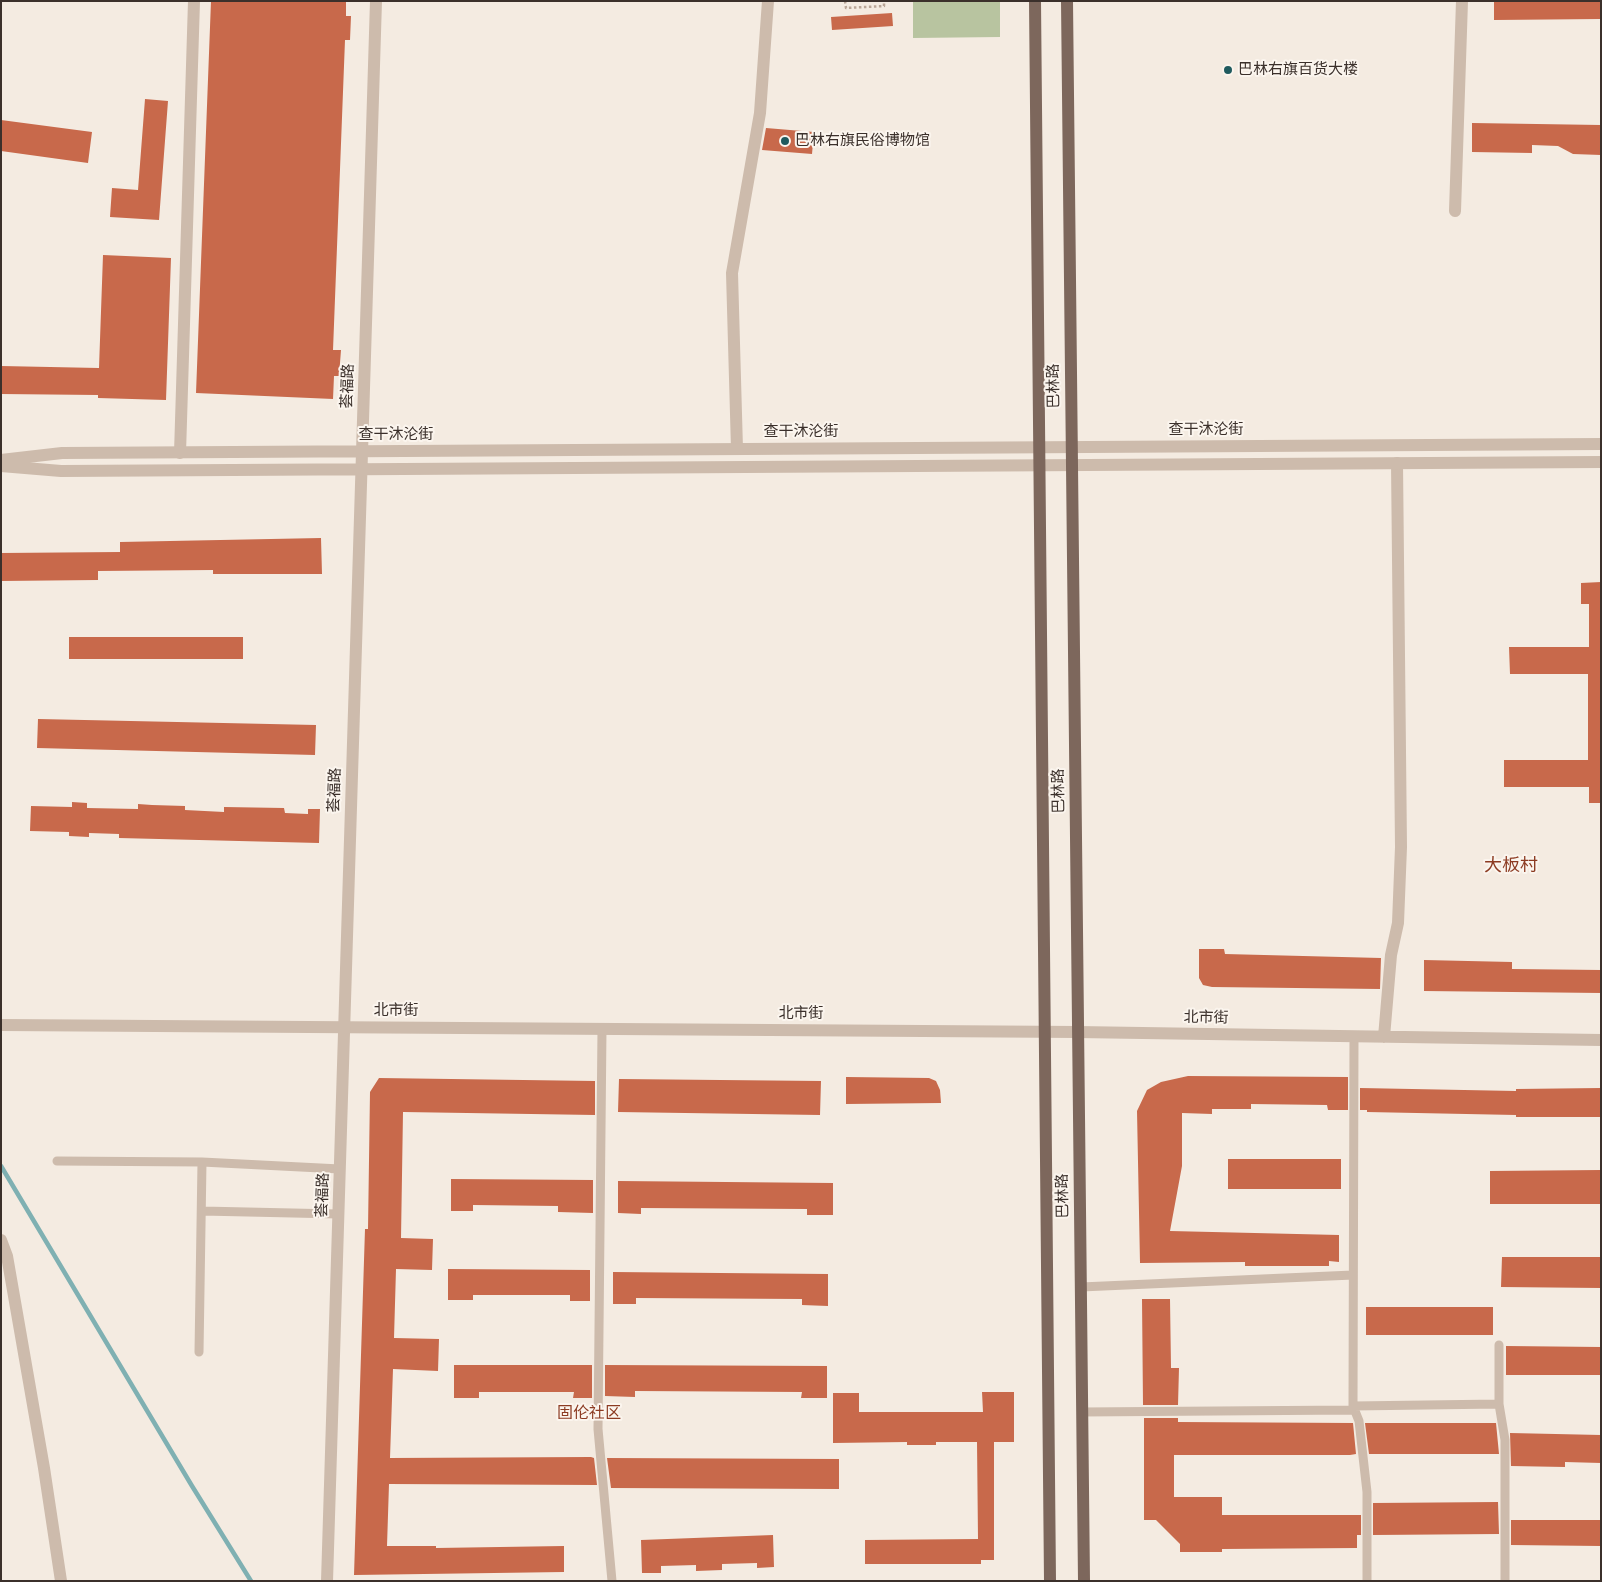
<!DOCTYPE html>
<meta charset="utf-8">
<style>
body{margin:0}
#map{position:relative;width:1602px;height:1582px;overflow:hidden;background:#f4ebe1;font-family:Arial,sans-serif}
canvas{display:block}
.frame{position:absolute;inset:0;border:2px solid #3b302b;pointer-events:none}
</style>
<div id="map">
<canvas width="1602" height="1582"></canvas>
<div class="frame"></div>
</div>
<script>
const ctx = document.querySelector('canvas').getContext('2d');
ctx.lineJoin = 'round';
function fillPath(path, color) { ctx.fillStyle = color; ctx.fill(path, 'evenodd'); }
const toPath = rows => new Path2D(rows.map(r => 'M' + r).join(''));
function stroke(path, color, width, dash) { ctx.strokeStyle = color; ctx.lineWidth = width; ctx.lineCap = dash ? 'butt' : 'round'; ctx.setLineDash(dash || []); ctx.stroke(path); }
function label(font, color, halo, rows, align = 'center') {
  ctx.font = font + ' Arial,"Noto Sans SC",sans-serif'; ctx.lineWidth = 4; ctx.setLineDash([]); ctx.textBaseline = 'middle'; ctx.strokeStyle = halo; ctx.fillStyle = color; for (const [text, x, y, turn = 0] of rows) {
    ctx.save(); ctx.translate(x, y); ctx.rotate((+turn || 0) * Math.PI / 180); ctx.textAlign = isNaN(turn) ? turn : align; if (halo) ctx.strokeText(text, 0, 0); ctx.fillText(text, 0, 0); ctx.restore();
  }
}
const green = toPath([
 [913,1,1000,1,1000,37,913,38]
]);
const stream = toPath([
 [1,1166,192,1486,251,1581]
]);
const building = toPath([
 [211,1,346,1,346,16,351,16,350,40,345,40,333,350,341,350,339,376,334,376,333,399,196,393],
 [1494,1,1601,1,1601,19,1494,20],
 [892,13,893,26,832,30,831,17],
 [145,99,168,101,159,220,110,217,112,188,138,190],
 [1,120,92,132,88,163,1,151],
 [1472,123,1601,125,1601,155,1573,154,1558,146,1532,145,1532,153,1472,152],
 [766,128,814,132,812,154,762,150],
 [103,255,171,258,166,400,98,398,98,395,1,394,1,366,99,368],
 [321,538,322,574,213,574,213,570,98,571,98,580,1,581,1,553,120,552,120,542],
 [1601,582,1601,803,1589,803,1589,787,1504,787,1504,760,1588,760,1588,674,1510,674,1509,647,1589,647,1589,604,1581,604,1581,583],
 [69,637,243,637,243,659,69,659],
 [38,719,316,725,315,755,37,748],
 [72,802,87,803,87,808,138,809,138,804,152,805,185,806,185,810,224,812,224,807,284,808,285,813,308,814,308,809,320,809,319,843,119,838,119,834,89,833,89,837,69,836,69,832,30,831,31,806,72,807],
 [1199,949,1224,949,1225,954,1381,958,1380,989,1212,987,1203,985,1199,978],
 [1424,960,1512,962,1512,969,1601,970,1601,993,1424,991],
 [1188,1076,1348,1077,1348,1110,1328,1110,1327,1105,1251,1104,1251,1109,1212,1109,1212,1114,1182,1113,1182,1166,1170,1231,1339,1235,1339,1262,1329,1261,1329,1266,1245,1266,1245,1262,1140,1263,1137,1111,1147,1090,1161,1082],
 [846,1077,929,1078,936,1081,940,1090,941,1103,846,1104],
 [379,1078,595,1081,595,1115,403,1112,401,1238,433,1239,432,1270,396,1269,394,1338,439,1339,438,1371,393,1369,390,1458,591,1457,594,1458,597,1485,389,1484,387,1546,436,1546,436,1548,564,1546,564,1572,354,1575,365,1229,368,1229,370,1092],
 [619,1079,821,1081,820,1115,618,1112],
 [1360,1088,1516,1091,1516,1089,1601,1088,1601,1117,1516,1117,1516,1115,1367,1112,1367,1110,1360,1110],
 [1228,1159,1341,1159,1341,1189,1228,1189],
 [1601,1170,1601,1204,1490,1204,1490,1171],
 [451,1179,593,1180,593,1213,558,1212,558,1206,473,1205,473,1211,451,1211],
 [618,1181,833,1183,833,1215,807,1215,807,1209,641,1208,641,1214,618,1213],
 [1502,1257,1601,1257,1601,1288,1501,1287],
 [448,1269,590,1270,590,1301,570,1301,570,1295,473,1295,473,1300,448,1300],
 [613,1272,828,1274,828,1306,802,1305,802,1299,636,1298,636,1304,613,1304],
 [1142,1299,1170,1299,1171,1368,1179,1368,1178,1405,1143,1405],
 [1366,1307,1493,1307,1493,1335,1366,1335],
 [1506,1346,1601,1347,1601,1375,1506,1375],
 [454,1365,592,1365,592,1398,573,1398,574,1392,479,1392,479,1398,454,1398],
 [605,1365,827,1366,827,1398,801,1398,802,1392,635,1391,635,1397,605,1396],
 [982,1392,1014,1392,1014,1442,994,1442,994,1560,981,1560,981,1564,865,1564,865,1540,978,1539,977,1442,936,1442,936,1445,907,1445,907,1442,833,1443,833,1393,859,1393,859,1412,983,1412],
 [1144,1418,1178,1418,1178,1422,1353,1423,1356,1454,1350,1455,1174,1455,1174,1497,1222,1497,1222,1515,1361,1515,1361,1535,1357,1535,1357,1548,1222,1549,1222,1552,1180,1552,1180,1544,1156,1520,1144,1520],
 [1365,1423,1496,1423,1499,1454,1369,1454],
 [1510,1433,1601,1435,1601,1463,1565,1462,1565,1467,1511,1466],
 [607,1458,839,1459,839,1489,611,1488],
 [1498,1502,1499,1534,1373,1535,1373,1503],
 [1511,1520,1601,1520,1601,1546,1511,1545],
 [773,1535,774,1567,757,1568,757,1563,722,1564,722,1570,696,1571,696,1565,661,1566,661,1573,642,1573,641,1540]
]);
const path = toPath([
 [845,1,846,8,884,6,884,1]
]);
const service = toPath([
 [602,1029,598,1429,612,1581],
 [1354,1036,1353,1406,1359,1421,1367,1492,1367,1581],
 [57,1161,202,1162,340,1169],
 [202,1211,338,1214],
 [1081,1287,1353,1275],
 [1499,1345,1499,1404,1505,1440,1505,1581],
 [199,1352,202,1162],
 [1353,1406,1499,1404],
 [1082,1412,1353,1410]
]);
const minor = toPath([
 [1455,211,1462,1],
 [737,449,732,273,760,113,768,1],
 [180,453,194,1],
 [1,1025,1077,1032,1601,1040],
 [1384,1037,1391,955,1398,923,1401,847,1397,463],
 [1,1240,7,1256,44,1468,61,1581]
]);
const tertiary = toPath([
 [1,460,62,453,1601,444],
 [1,466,61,471,1601,462],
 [327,1581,376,1]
]);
const primary = toPath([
 [1035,1,1050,1581],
 [1067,1,1084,1581]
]);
const markers = [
 [1228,70,5,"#1f5a5e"],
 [785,141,5,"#1f5a5e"]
];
const poiNames = [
 ["巴林右旗百货大楼",1238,70],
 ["巴林右旗民俗博物馆",795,141]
];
const streetNames = [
 ["荟福路",348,386,-88],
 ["巴林路",1054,386,-91],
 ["查干沐沦街",1206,430],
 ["查干沐沦街",801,432],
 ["查干沐沦街",396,435],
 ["荟福路",335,790,-88],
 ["巴林路",1059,791,-91],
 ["北市街",396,1011],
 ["北市街",801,1014],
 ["北市街",1206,1018,1],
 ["荟福路",323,1195,-88],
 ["巴林路",1063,1196,-91]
];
const neighbourhoodNames = [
 ["固伦社区",589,1414]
];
const quarterNames = [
 ["大板村",1511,866]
];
fillPath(green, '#b8c4a0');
stroke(stream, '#7fb0b2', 4.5);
fillPath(building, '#c8694b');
stroke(path, '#b9a596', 2.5, [2.5, 2.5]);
stroke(service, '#cdbbac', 9);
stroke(minor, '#cdbbac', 12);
stroke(tertiary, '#cdbbac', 12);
stroke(primary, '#7d675c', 12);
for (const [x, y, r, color] of markers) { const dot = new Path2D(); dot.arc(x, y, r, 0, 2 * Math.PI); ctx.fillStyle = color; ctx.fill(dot); stroke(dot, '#fbf5ee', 2); }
label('15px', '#3b302b', '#fbf5ee', poiNames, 'left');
label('15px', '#3b302b', '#fbf5ee', streetNames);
label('16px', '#8c3b22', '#fbf5ee', neighbourhoodNames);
label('18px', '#8c3b22', '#fbf5ee', quarterNames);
</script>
